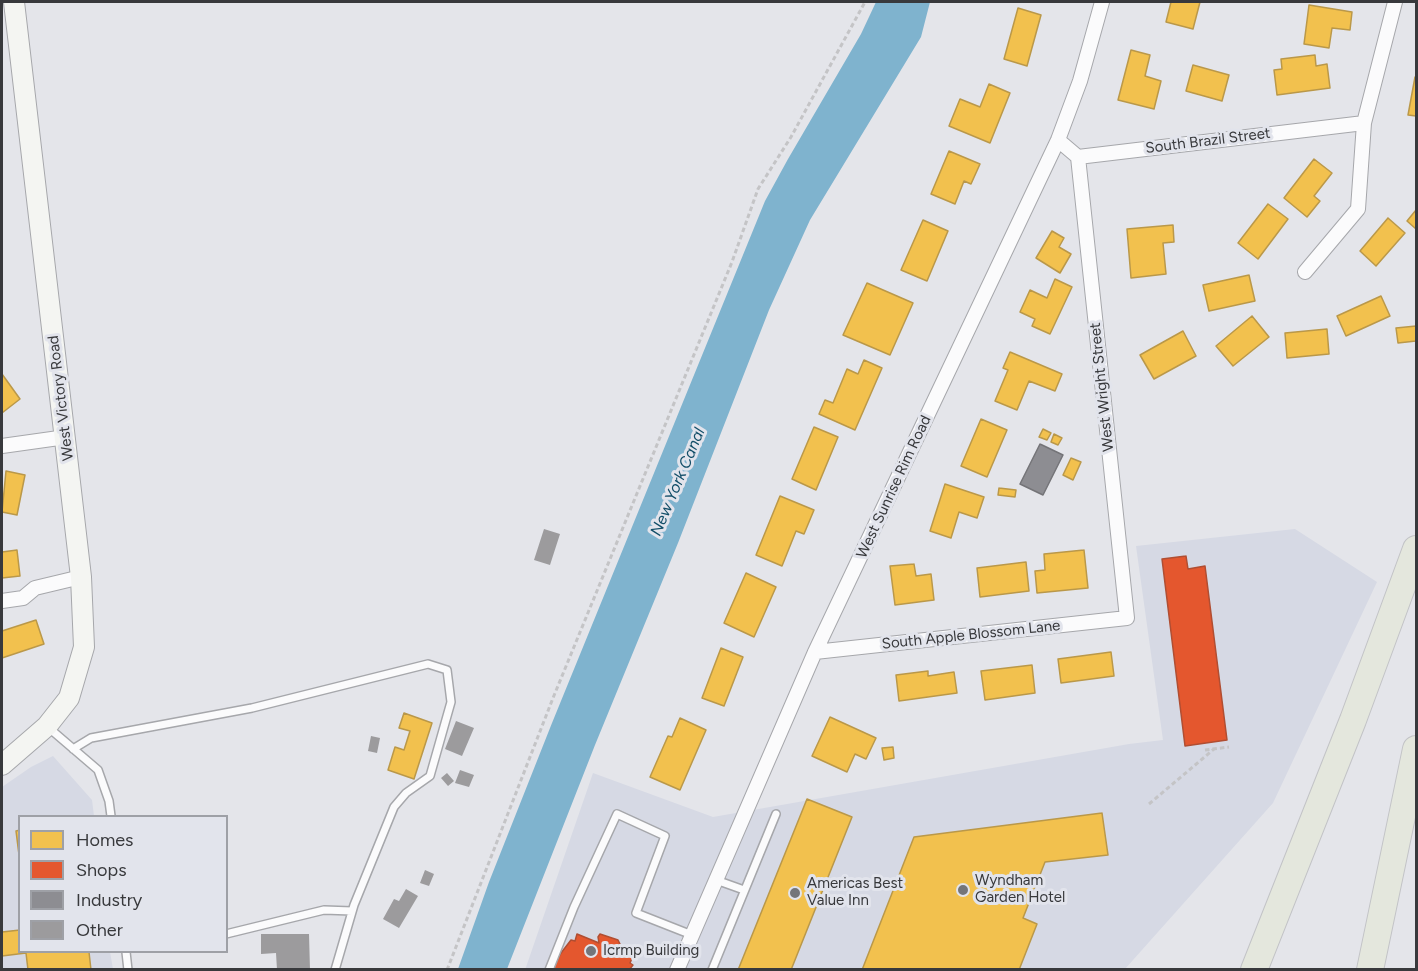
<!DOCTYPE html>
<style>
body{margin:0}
#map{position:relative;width:1418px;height:971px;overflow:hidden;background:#e4e5ea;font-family:Figtree,sans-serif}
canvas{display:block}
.frame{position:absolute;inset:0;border:3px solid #38393c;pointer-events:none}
.legend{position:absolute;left:18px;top:815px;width:210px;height:138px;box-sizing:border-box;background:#e2e4ec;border:2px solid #9ea0a6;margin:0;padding:8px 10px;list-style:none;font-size:18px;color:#38393c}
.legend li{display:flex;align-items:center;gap:12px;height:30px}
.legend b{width:30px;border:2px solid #9ea0a6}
</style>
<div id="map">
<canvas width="1418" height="971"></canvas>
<div class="frame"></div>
<ul class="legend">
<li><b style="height:16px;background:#f2c14e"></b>Homes</li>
<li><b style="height:16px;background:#e4572e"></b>Shops</li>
<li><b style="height:16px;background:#8d8d92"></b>Industry</li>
<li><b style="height:16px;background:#9c9b9d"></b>Other</li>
</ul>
</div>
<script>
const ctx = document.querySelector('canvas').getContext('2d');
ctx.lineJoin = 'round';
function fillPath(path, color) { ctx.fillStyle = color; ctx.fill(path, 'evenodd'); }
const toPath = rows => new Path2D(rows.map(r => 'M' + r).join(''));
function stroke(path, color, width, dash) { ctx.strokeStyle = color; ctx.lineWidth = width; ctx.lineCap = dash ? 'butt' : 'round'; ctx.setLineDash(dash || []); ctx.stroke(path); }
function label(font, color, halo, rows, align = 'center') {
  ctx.font = font + ' Figtree,sans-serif'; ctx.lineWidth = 6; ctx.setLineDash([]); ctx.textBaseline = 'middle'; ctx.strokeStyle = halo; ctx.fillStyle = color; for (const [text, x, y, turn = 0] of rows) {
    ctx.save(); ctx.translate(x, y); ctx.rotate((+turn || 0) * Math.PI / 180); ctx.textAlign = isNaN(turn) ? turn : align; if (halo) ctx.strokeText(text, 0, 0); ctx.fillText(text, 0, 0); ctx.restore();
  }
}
const built = toPath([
 [1295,529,1377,582,1273,803,1125,969,525,970,593,773,713,817,1129,744,1163,740,1136,546],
 [53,756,92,800,94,816,20,816,20,952,110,952,113,969,2,970,2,787,31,767]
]);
const water = toPath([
 [876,2,930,2,921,37,810,220,769,310,678,543,595,745,507,969,458,969,489,882,552,723,765,201,788,159,861,34]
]);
const homes = toPath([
 [1171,2,1200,2,1193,29,1166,22,1171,2],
 [1309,5,1352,12,1350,30,1332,28,1329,48,1304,44,1309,5],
 [1018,8,1041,15,1027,66,1004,59,1018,8],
 [1131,50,1150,55,1145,76,1161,81,1154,109,1118,100,1131,50],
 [1315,55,1316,66,1327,64,1330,88,1277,95,1274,70,1282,69,1281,59,1315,55],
 [1193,65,1229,75,1222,101,1186,91,1193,65],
 [1415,77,1416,77,1416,116,1408,115,1415,77],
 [989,84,1010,93,990,143,949,126,960,99,980,107,989,84],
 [949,151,980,164,971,184,964,181,955,204,931,194,949,151],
 [1314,159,1332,173,1314,196,1320,201,1307,217,1284,198,1314,159],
 [1268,204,1288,219,1258,259,1238,243,1268,204],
 [1416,210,1416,229,1407,221,1416,210],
 [1388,218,1405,233,1376,266,1360,251,1388,218],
 [923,220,948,231,927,281,901,270,923,220],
 [1173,225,1174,242,1163,243,1166,274,1131,278,1127,229,1173,225],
 [1052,231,1064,238,1059,247,1071,254,1060,273,1036,258,1052,231],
 [1249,275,1255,301,1209,311,1203,285,1249,275],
 [1055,279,1072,287,1050,334,1032,326,1035,319,1020,312,1030,290,1047,298,1055,279],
 [867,283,913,303,890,355,843,335,867,283],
 [1381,296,1390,316,1346,336,1337,316,1381,296],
 [1252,316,1269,337,1233,366,1216,346,1252,316],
 [1416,326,1416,341,1398,343,1396,328,1416,326],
 [1327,329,1329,354,1287,358,1285,333,1327,329],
 [1183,331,1196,356,1154,379,1140,355,1183,331],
 [1010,352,1062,374,1055,391,1029,381,1017,410,995,401,1008,370,1003,368,1010,352],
 [864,360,882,368,855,430,819,414,825,400,833,403,847,369,858,374,864,360],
 [2,374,20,399,2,413,2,374],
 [981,419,1007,430,987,477,961,466,981,419],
 [814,427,838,437,816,490,792,479,814,427],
 [1043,429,1051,433,1047,440,1039,437,1043,429],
 [1054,434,1062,438,1058,445,1051,442,1054,434],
 [1071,458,1081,462,1073,480,1063,475,1071,458],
 [6,471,25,475,17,515,2,512,6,471],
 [945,484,984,497,977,518,959,512,951,538,930,531,945,484],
 [999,488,1016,490,1015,497,998,495,999,488],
 [780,496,814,510,804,534,796,531,782,566,756,555,780,496],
 [17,550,20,576,2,578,2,552,17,550],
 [1084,550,1088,588,1037,593,1035,571,1045,570,1044,554,1084,550],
 [1026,562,1029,591,980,597,977,568,1026,562],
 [914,564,916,576,931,574,934,600,895,605,890,566,914,564],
 [746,573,776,587,754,637,724,623,746,573],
 [36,620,44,644,2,658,2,631,36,620],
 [721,648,743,657,724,706,702,698,721,648],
 [1111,652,1114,676,1061,683,1058,659,1111,652],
 [1032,665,1035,693,985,700,981,671,1032,665],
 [928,671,928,676,954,672,957,693,899,701,896,675,928,671],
 [404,713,432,723,414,779,388,770,395,747,404,750,410,731,399,728,404,713],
 [830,717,876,738,866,759,855,754,847,772,812,756,830,717],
 [680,718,706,730,680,790,650,777,668,736,672,737,680,718],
 [893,747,894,758,884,760,882,748,893,747],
 [807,799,852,817,791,970,738,970,807,799],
 [1102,813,1108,855,1045,862,1023,918,1037,924,1019,970,862,970,914,837,1102,813],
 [20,830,20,855,19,855,16,831,20,830],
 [20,930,20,952,89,952,91,970,28,970,26,953,2,956,2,932,20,930]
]);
const shops = toPath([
 [1186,556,1188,569,1205,566,1227,740,1185,746,1162,559,1186,556],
 [577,934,599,943,598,937,600,934,618,940,620,944,614,948,633,956,630,963,633,965,629,970,552,970,561,953,571,940,575,941,577,934]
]);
const industry = toPath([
 [1040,444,1063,455,1043,495,1020,484,1040,444]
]);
const building = toPath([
 [544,529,560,534,550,565,534,560],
 [456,721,474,728,462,756,445,749],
 [371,736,380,738,377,753,368,751],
 [460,770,474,775,469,787,455,783],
 [447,773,454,781,448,786,441,778],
 [425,870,434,874,429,886,420,883],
 [406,889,418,896,399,928,383,919,394,899,399,901],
 [261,934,309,934,310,970,277,970,276,953,261,954]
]);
const path = toPath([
 [1205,750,1229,747],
 [1149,804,1214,749],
 [447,970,553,698,732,262,758,189,791,137,865,2]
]);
const lane = toPath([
 [49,728,98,770,109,801,111,816],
 [73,749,91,738,252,708,428,664,447,670,451,702,430,776,406,793,394,807,354,905,335,970],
 [716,880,744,890],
 [226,934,324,910,352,911],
 [126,952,128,970],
 [549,970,574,907,617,814,665,836,636,913,692,935],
 [712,970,776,814]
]);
const street = toPath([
 [1058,140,1078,157,1364,123],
 [1305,272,1358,209,1364,123,1395,2],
 [2,446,66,437],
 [2,601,23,598,35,588,81,577],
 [815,652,1127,618,1078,157],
 [677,970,815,652,1058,140,1080,81,1102,2]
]);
const secondary = toPath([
 [2,765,47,726,69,698,84,647,81,577,14,2]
]);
const highway = toPath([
 [1254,970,1353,720,1416,549],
 [1370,970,1416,749]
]);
const markers = [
 [963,890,6,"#747579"],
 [795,893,6,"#747579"],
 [591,951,6,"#747579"]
];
const streetNames = [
 ["South Brazil Street",1208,141,-7],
 ["West Wright Street",1102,387,-96],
 ["West Victory Road",61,398,-97],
 ["West Sunrise Rim Road",894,487,-65],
 ["South Apple Blossom Lane",971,635,-6]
];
const poiNames = [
 ["Wyndham",975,881],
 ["Garden Hotel",975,898],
 ["Americas Best",807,884],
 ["Value Inn",807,901],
 ["Icrmp Building",603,951]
];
const waterNames = [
 ["New York Canal",678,482,-67]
];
fillPath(built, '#d6d9e4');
fillPath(water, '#7fb3ce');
fillPath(homes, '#f2c14e');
stroke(homes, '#ba9849', 1.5);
fillPath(shops, '#e4572e');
stroke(shops, '#b04e32', 1.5);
fillPath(industry, '#8d8d92');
stroke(industry, '#747478', 1.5);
fillPath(building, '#9c9b9d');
stroke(lane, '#a6a7ab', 10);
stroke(street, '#a6a7ab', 16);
stroke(secondary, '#a6a7ab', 22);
stroke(highway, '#c2c3c6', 28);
stroke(path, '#c4c4c6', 3, [4.5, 3]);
stroke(lane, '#fbfbfc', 7);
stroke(street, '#fbfbfc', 14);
stroke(secondary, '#f4f5f2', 20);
stroke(highway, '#e4e7dd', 26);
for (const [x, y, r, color] of markers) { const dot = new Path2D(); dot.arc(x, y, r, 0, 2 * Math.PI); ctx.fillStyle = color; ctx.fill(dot); stroke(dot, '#e2e4ec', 2); }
label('15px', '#38393c', '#e2e4ec', streetNames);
label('15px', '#38393c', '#e2e4ec', poiNames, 'left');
label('italic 16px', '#124e68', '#e2e4ec', waterNames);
</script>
